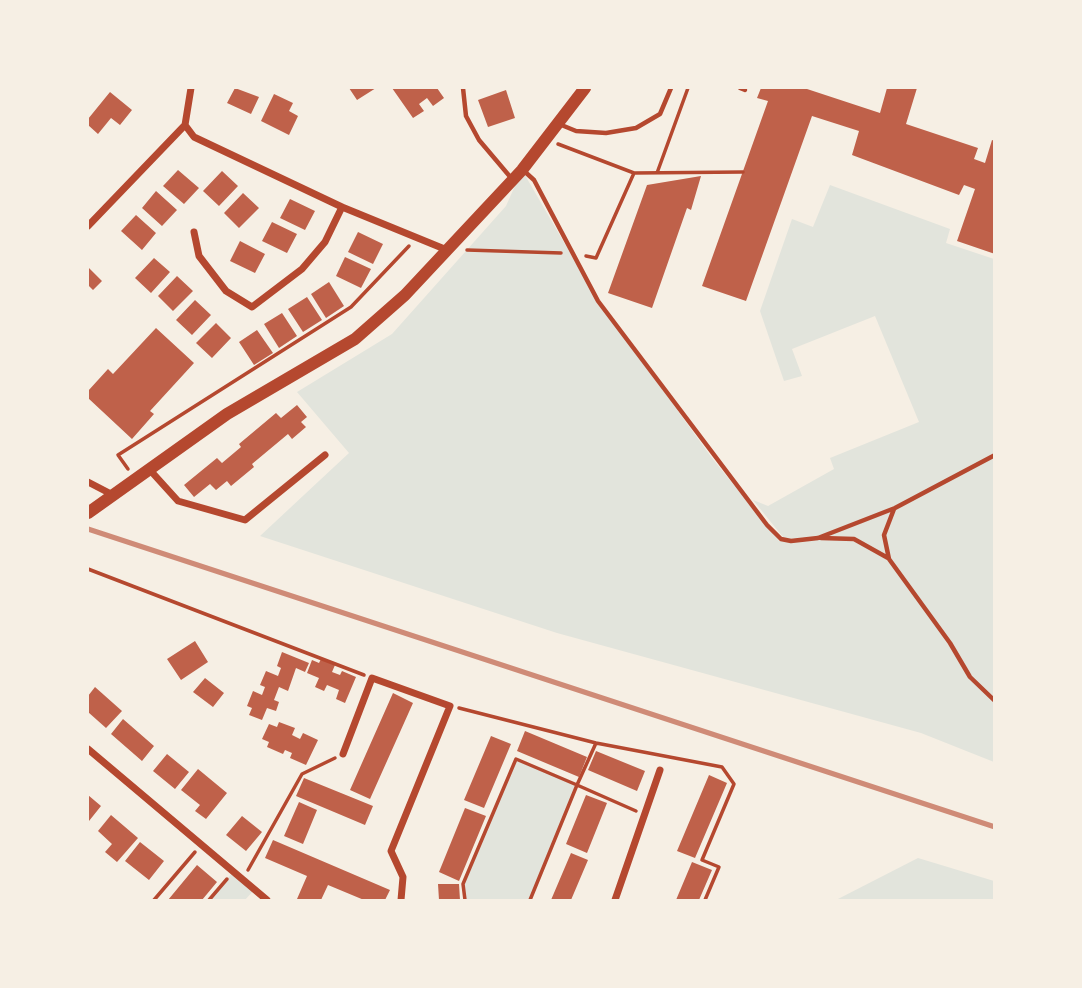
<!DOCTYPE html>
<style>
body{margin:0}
#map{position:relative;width:1082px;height:988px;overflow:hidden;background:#f6efe4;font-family:Figtree,sans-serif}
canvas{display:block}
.frame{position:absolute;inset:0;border:89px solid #f6efe4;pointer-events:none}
</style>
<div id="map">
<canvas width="1082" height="988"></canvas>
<div class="frame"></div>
</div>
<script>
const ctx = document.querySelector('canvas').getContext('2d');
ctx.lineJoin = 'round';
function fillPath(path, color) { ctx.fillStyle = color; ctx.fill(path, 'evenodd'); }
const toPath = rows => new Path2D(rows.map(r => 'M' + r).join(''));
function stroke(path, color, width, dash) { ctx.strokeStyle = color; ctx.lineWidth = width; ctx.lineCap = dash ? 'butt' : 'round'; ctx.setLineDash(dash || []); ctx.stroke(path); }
const green = toPath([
 [522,170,598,301,712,458,779,541,783,537,753,500,768,506,834,469,830,458,919,422,875,316,792,349,802,376,784,381,760,311,792,219,813,227,830,185,950,229,946,243,994,259,994,762,921,733,557,633,260,536,349,453,297,392,392,334,506,206],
 [516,759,577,785,530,900,465,900,463,884],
 [918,858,994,881,994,900,836,900],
 [233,872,254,890,245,900,209,900]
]);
const building = toPath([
 [235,88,259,97,251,114,227,103],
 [349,88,376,88,357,100],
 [392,88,437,88,444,98,433,106,427,98,419,104,424,111,413,118],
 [761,88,804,88,880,113,887,88,917,88,906,124,978,148,974,159,985,163,992,140,995,141,995,254,957,241,975,189,964,185,959,195,852,155,859,131,812,116,746,301,702,286,768,101,757,98],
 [506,90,515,118,488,127,478,100],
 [110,92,132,110,120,125,111,118,98,134,88,125,88,119],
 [274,94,293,103,289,111,298,116,289,135,261,121],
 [178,170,199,188,184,204,163,186],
 [222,171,238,186,219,206,203,191],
 [701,176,691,210,687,208,652,308,608,293,647,185],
 [156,191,177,210,162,226,142,208],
 [243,193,259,208,239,228,224,213],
 [290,199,315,211,305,230,280,218],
 [136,215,156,233,142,250,121,231],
 [272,222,297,234,287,253,262,241],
 [358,232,383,244,373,264,348,252],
 [240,241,265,254,255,273,230,261],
 [345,257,371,269,361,288,336,276],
 [154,258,170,272,151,293,135,278],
 [88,267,102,281,93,290,88,285],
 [177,276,193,291,173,311,158,296],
 [329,282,344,306,326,318,311,294],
 [307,297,322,320,303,332,288,309],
 [195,300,211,315,192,335,176,320],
 [282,313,297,336,279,348,264,324],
 [216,323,231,338,212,358,196,343],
 [156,328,194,363,150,411,154,414,132,439,88,398,88,391,108,369,113,374],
 [257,330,273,353,254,365,239,342],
 [297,405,307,417,301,422,306,427,292,439,288,434,252,464,254,467,231,486,227,481,216,490,210,484,194,497,184,485,217,458,222,463,241,447,239,444,276,413,281,418],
 [195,641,208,662,181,680,167,659],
 [282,652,309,663,305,672,296,668,288,691,279,687,274,700,279,702,276,711,267,708,262,720,249,715,252,708,247,706,253,691,262,695,265,687,260,685,266,671,278,676,281,668,277,666],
 [321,659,335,665,332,672,340,675,342,671,356,677,345,703,336,699,339,690,327,685,324,691,315,687,319,678,307,673,312,660,319,663],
 [205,678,224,693,213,707,193,692],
 [95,687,122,711,106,728,88,712,88,696],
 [393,693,413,703,370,799,350,790],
 [123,719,154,746,142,761,111,734],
 [279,722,295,728,292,735,300,739,303,733,318,740,306,765,290,758,292,753,285,750,283,754,267,747,269,742,262,739,269,724,277,727],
 [525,731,587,757,579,777,517,751],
 [491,736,511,744,484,808,464,800],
 [596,751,645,771,637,791,588,770],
 [167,754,189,772,175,789,153,771],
 [198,769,227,793,206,819,195,811,200,805,181,790],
 [709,775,727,783,695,858,677,851],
 [304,778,373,806,365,825,296,796],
 [88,795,101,806,89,821,88,819],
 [586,795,607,803,587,853,566,844],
 [299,802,317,810,303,844,284,836],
 [465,808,486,816,459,881,439,872],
 [111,815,138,838,117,862,105,852,112,844,98,831],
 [242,816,262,832,246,851,226,835],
 [273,840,390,890,385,900,364,900,328,885,321,900,297,899,307,876,265,858],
 [140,842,164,861,149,880,125,861],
 [571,853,588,860,571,900,551,900],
 [692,862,712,870,699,900,676,900],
 [197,865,217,882,202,900,168,900],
 [438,884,459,884,460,900,439,900]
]);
const path = toPath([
 [558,144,634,173],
 [657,173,688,88],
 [467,250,561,253],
 [586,256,596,258,634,173,743,172],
 [128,469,118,455,351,307,409,246],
 [88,569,364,675],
 [459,708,596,743,722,767,734,784,702,860,719,867,705,900],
 [596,743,577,785,636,811],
 [248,870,302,774,335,758],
 [154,900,195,852],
 [209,900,227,879],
 [465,900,463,884,516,759,577,785,530,900]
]);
const service = toPath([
 [463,88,466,116,479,140,512,179],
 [740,88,745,90],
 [559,124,576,131,606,133,636,128,660,114,671,88],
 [523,170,534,180,598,301,767,525,781,539,791,541,818,538,895,508,995,455],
 [894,509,884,535,889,559,950,643,970,677,995,701],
 [821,538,854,539,888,558]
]);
const minor = toPath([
 [185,125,194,137,342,207,447,250],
 [185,125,191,88],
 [88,226,185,125],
 [194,232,199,256,226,291,252,307,302,269,325,242,342,207],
 [149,469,178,501,245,520,325,455],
 [88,482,113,495],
 [88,749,267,900],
 [343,754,372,678,450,706,391,851,403,877,401,900],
 [615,900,660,770]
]);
const tertiary = toPath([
 [88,513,227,414,355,339,405,295,522,170,585,88]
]);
const rail = toPath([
 [88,529,995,827]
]);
fillPath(green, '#e2e4dc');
fillPath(building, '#bf614a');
stroke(path, '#b5482f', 3.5);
stroke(service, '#b5482f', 4.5);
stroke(minor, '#b5482f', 7);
stroke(tertiary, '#b5482f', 12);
stroke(rail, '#cf8b77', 5);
</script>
